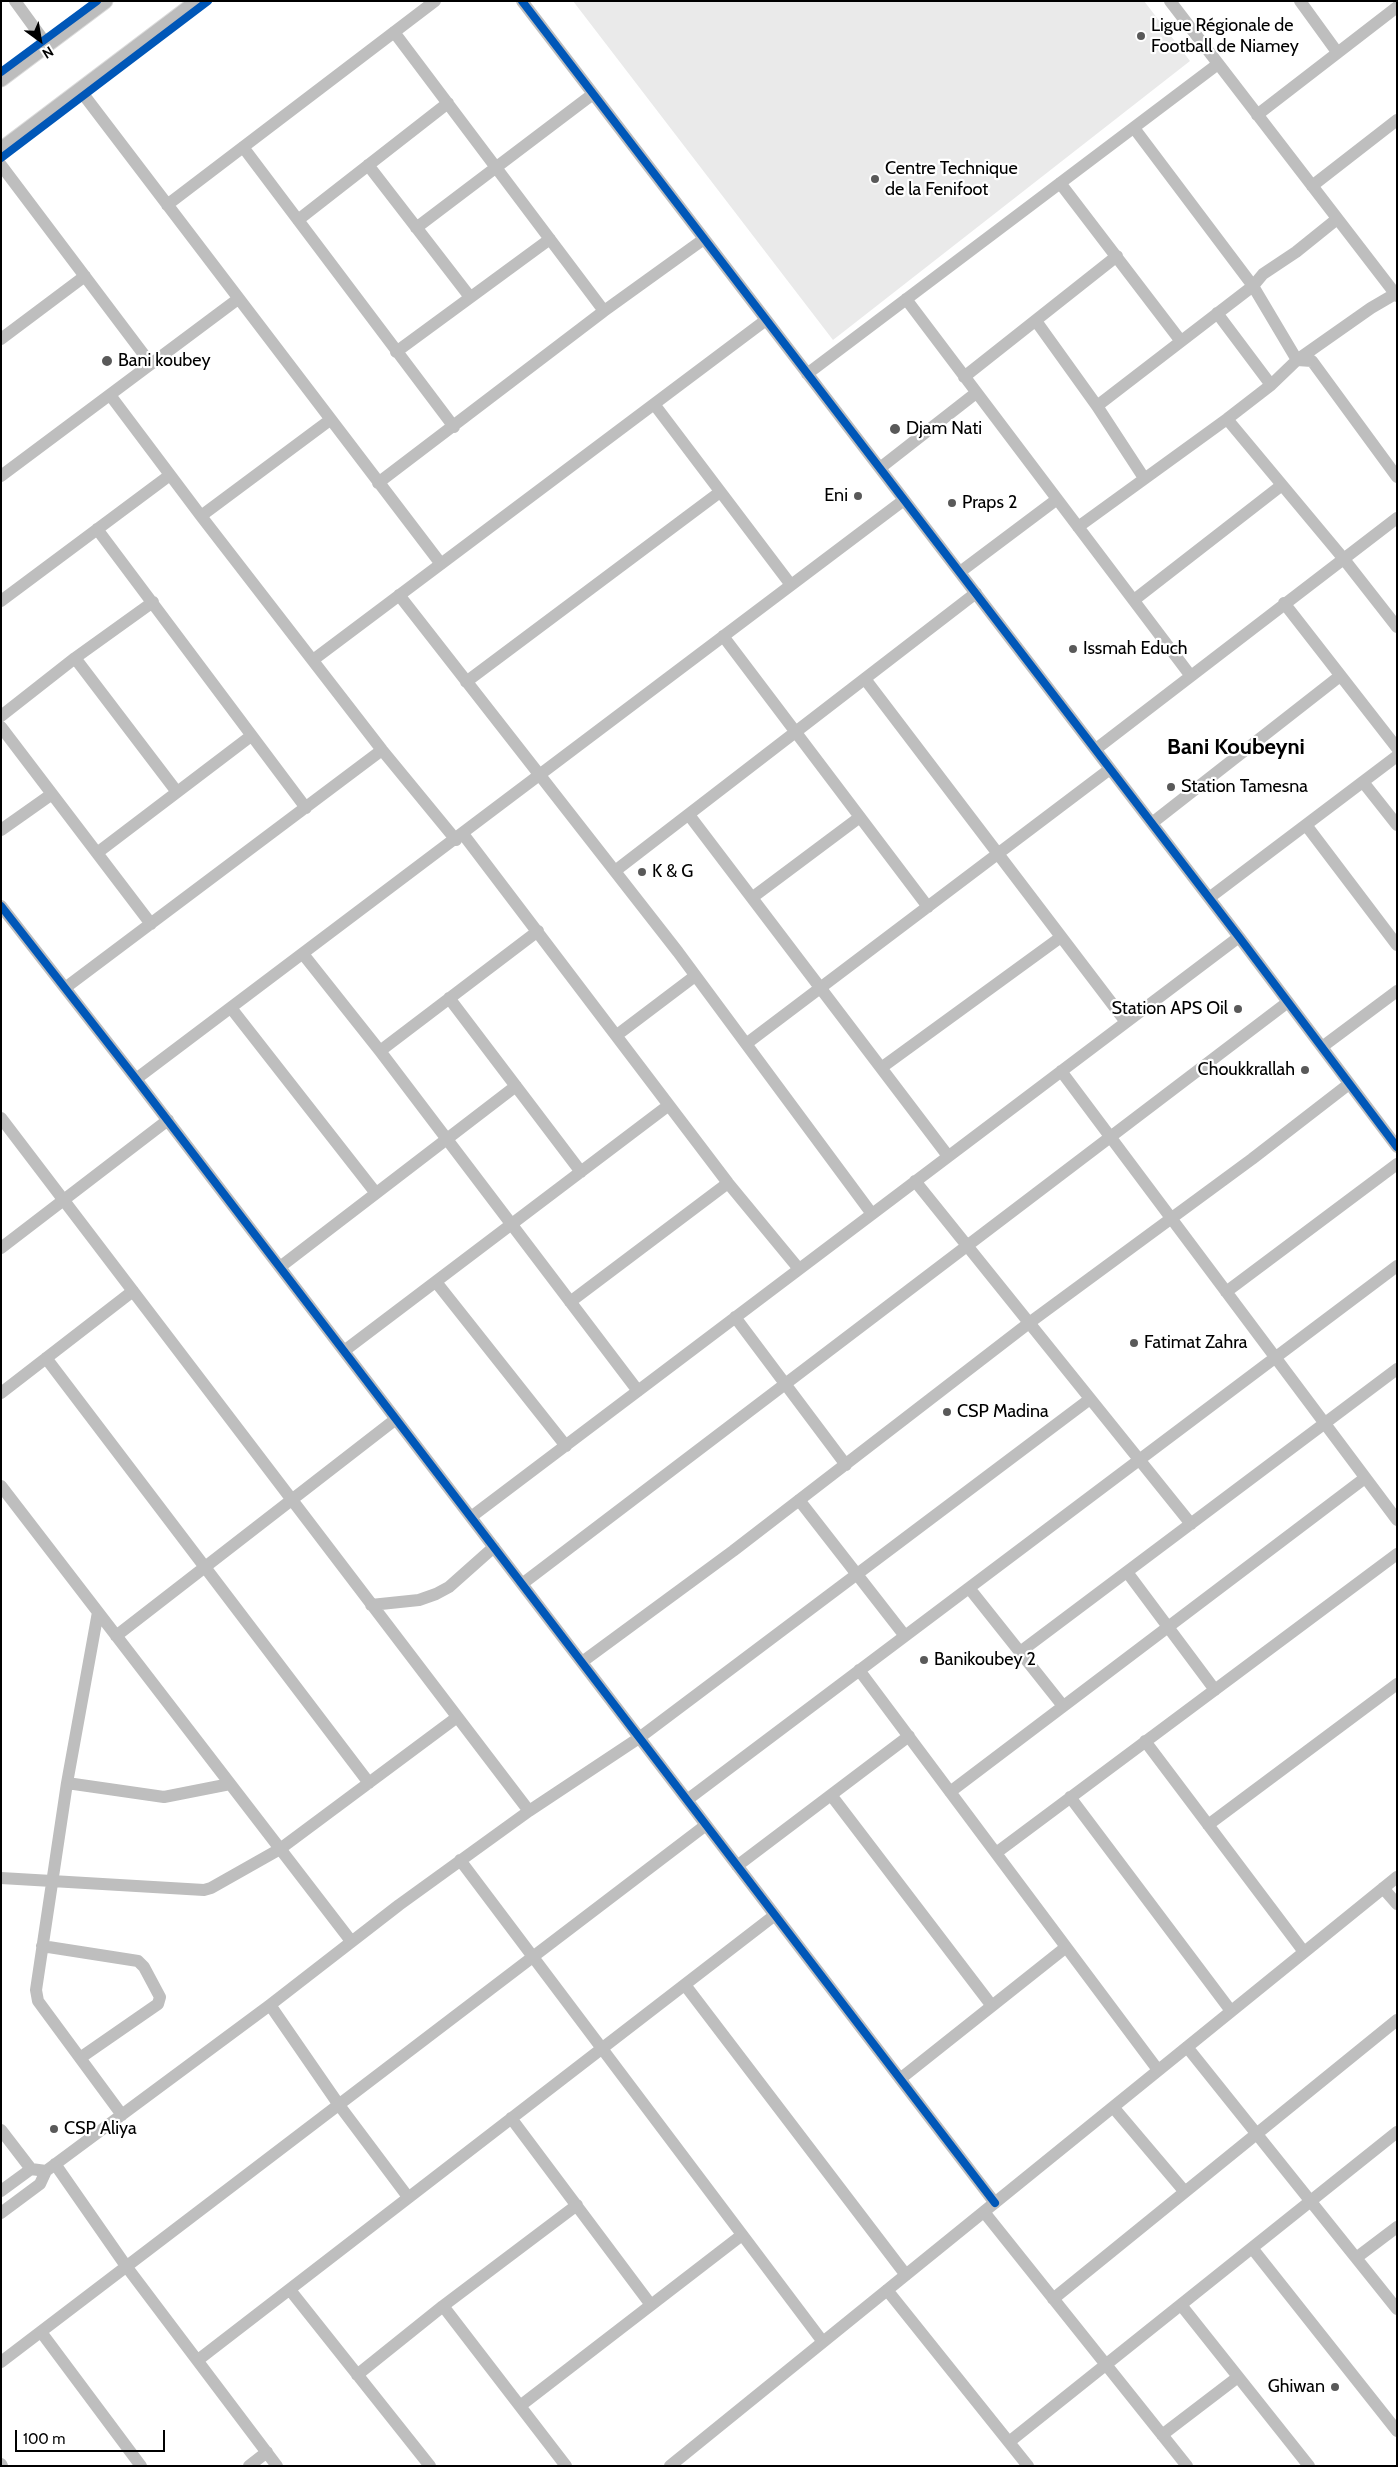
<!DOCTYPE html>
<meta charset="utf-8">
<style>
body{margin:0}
#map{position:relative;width:1398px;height:2467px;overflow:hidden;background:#fff;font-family:Cabin,sans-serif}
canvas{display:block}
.frame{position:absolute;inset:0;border:2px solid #000;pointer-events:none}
.north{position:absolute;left:15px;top:15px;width:50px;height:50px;-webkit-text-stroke:4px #fff;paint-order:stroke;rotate:148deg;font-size:14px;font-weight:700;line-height:20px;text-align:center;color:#000}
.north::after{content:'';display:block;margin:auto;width:18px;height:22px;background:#000;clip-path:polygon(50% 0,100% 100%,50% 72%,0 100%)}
.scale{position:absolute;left:15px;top:2430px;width:150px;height:22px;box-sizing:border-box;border:2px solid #000;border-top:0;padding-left:6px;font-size:15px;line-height:18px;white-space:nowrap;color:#000;-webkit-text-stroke:4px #fff;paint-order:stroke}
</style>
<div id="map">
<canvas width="1398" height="2467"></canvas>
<div class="frame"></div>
<div class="north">N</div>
<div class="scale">100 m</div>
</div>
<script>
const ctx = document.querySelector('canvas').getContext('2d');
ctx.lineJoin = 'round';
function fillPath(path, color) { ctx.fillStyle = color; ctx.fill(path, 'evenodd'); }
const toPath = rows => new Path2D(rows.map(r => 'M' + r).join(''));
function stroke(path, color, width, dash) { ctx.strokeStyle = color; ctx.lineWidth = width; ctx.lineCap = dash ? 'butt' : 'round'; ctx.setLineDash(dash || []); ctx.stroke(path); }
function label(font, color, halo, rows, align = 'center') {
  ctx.font = font + ' Cabin,sans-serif'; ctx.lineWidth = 4.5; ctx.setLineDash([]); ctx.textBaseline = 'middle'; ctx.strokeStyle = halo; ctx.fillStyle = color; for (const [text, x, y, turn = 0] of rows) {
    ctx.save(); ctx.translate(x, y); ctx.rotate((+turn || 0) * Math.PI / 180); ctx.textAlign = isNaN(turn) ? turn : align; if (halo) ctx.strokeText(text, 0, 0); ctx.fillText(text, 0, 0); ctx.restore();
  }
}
const green = toPath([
 [573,1,1144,1,1190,61,833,340]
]);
const minor = toPath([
 [15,1,47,45],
 [522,1,1239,937,1397,1147],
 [1170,1,1397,296],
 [1300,1,1337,52],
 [394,32,604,311],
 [80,90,441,564],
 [1257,115,1397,7],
 [1134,128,1253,286,1297,360,1312,361,1397,477],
 [243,147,454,427],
 [1,165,151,364],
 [368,165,470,297],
 [1060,183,1180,340],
 [1312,186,1397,120],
 [167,205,435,1],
 [298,220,448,103],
 [416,228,593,94],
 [906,299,1190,675],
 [1217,313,1271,385],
 [1036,321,1097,406,1144,478],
 [1,339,85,276],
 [396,352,550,239],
 [807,374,1218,64],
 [964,377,1117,256],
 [110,395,201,516,382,750,456,840],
 [654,404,791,585],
 [1097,406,1253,286,1263,274,1296,252,1337,219],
 [1227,419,1343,558,1397,627],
 [880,468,976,393],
 [1,476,238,299],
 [378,483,604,311,704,239],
 [201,516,330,420],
 [1078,527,1227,419,1271,385,1297,360,1371,308,1395,294],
 [97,529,306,808],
 [960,572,1056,500],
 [399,595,678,952,872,1214],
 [1134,600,1282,485],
 [1,601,170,475],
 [1284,603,1397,748],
 [723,636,928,907],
 [75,658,177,792],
 [313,660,766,320],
 [865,679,1126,1022],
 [466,682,720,492],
 [1,716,75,658,153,602],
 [1,727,151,924],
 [1096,749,1397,518],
 [1363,782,1397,825],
 [689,815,948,1156],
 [1152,823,1340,676],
 [1306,825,1397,945],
 [1,830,52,794],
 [463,834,728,1183,799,1269],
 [97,853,251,736],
 [615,871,976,593],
 [753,897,860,817],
 [1209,898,1397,756],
 [1,906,136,1079,995,2203],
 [303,954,380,1051,638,1391],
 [65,988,382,750],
 [449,998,581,1172],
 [231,1008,375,1192],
 [617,1035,695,976],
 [746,1044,1110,769],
 [1322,1047,1397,991],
 [380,1051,538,931],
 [881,1068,1061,937],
 [1061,1071,1397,1520],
 [136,1079,904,500],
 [1,1118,529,1811],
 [915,1181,1191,1524],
 [1,1248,168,1120],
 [280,1267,516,1086],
 [436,1282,566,1446],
 [1226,1292,1397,1164],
 [570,1302,728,1183],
 [735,1317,846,1465],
 [344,1351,669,1105],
 [46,1358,369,1783],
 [1,1393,133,1291],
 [1,1486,351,1941],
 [799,1500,905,1636],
 [471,1517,1239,937],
 [1127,1572,1215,1690],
 [522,1584,1288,1002],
 [969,1588,1063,1706],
 [371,1605,419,1600,436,1594,449,1587,494,1547],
 [98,1612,67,1783,36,1990,38,2001,122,2115],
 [116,1636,396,1419],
 [1020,1652,1397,1369],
 [582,1662,733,1551,1029,1323,1252,1159,1349,1084],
 [859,1670,1158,2070],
 [1145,1741,1304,1952],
 [67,1783,164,1797,230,1784],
 [950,1792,1365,1478],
 [831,1795,992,2006],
 [1070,1797,1231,2011],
 [687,1800,1397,1266],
 [1208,1825,1397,1684],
 [996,1853,1397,1554],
 [460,1860,823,2342],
 [737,1866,909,1736],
 [1,1878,204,1890,211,1888,280,1849,456,1718],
 [1383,1888,1397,1904],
 [42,1946,138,1961,144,1967,160,1997,158,2004,80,2058],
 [685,1985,906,2275],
 [270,2005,339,2105,408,2197],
 [1187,2047,1397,2309],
 [900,2079,1065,1948],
 [1113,2107,1185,2192],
 [511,2118,651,2305],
 [1,2130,31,2169],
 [55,2164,126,2266,277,2466],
 [1,2191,31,2169,46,2171],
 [984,2212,1187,2466],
 [1,2213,40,2184,46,2171,270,2005,399,1905,529,1811,639,1738,1090,1399],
 [1252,2248,1397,2431],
 [1356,2258,1397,2227],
 [290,2290,430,2466],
 [887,2290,1028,2466],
 [1053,2299,1397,2020],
 [1181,2305,1309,2466],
 [443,2306,566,2466],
 [41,2332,141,2466],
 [198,2360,775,1915],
 [1,2362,706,1825],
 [357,2375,443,2306,577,2205],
 [520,2406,742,2235],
 [1162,2435,1238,2377],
 [1009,2442,1397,2132],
 [1,2464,2,2466],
 [249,2466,267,2452],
 [670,2466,1397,1877]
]);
const major = toPath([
 [1,79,105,1],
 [1,150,198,1]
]);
const cycleway = toPath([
 [522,1,1239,937,1397,1147],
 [1,72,97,1],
 [1,158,208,1],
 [1,906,136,1079,995,2203]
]);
const markers = [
 [1141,36,5,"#595959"],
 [875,179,5,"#595959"],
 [107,361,6,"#595959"],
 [895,429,6,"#595959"],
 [858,496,5,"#595959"],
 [952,503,5,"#595959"],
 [1073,649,5,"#595959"],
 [1171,787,5,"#595959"],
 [642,872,5,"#595959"],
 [1238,1009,5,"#595959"],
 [1305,1070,5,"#595959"],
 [1134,1343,5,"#595959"],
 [947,1412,5,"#595959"],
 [924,1660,5,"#595959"],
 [54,2129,5,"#595959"],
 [1335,2387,5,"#595959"]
];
const poiNames = [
 ["Ligue Régionale de",1151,26],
 ["Football de Niamey",1151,47],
 ["Centre Technique",885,169],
 ["de la Fenifoot",885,190],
 ["Bani koubey",118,361],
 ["Djam Nati",906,429],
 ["Eni",848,496,"right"],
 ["Praps 2",962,503],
 ["Issmah Educh",1083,649],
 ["Station Tamesna",1181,787],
 ["K & G",652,872],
 ["Station APS Oil",1228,1009,"right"],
 ["Choukkrallah",1295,1070,"right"],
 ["Fatimat Zahra",1144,1343],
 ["CSP Madina",957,1412],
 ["Banikoubey 2",934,1660],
 ["CSP Aliya",64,2129],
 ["Ghiwan",1325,2387,"right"]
];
const districtNames = [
 ["Bani Koubeyni",1236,748]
];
fillPath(green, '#eaeaea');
stroke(major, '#dbdbdb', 17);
stroke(minor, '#bebebe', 12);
stroke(major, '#bdbdbd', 15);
stroke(cycleway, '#0057b8', 8);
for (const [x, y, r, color] of markers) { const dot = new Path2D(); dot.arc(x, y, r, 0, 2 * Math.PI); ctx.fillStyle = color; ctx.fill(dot); stroke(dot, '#fff', 2); }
label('18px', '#000', '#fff', poiNames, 'left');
label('bold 22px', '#000', '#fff', districtNames);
</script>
